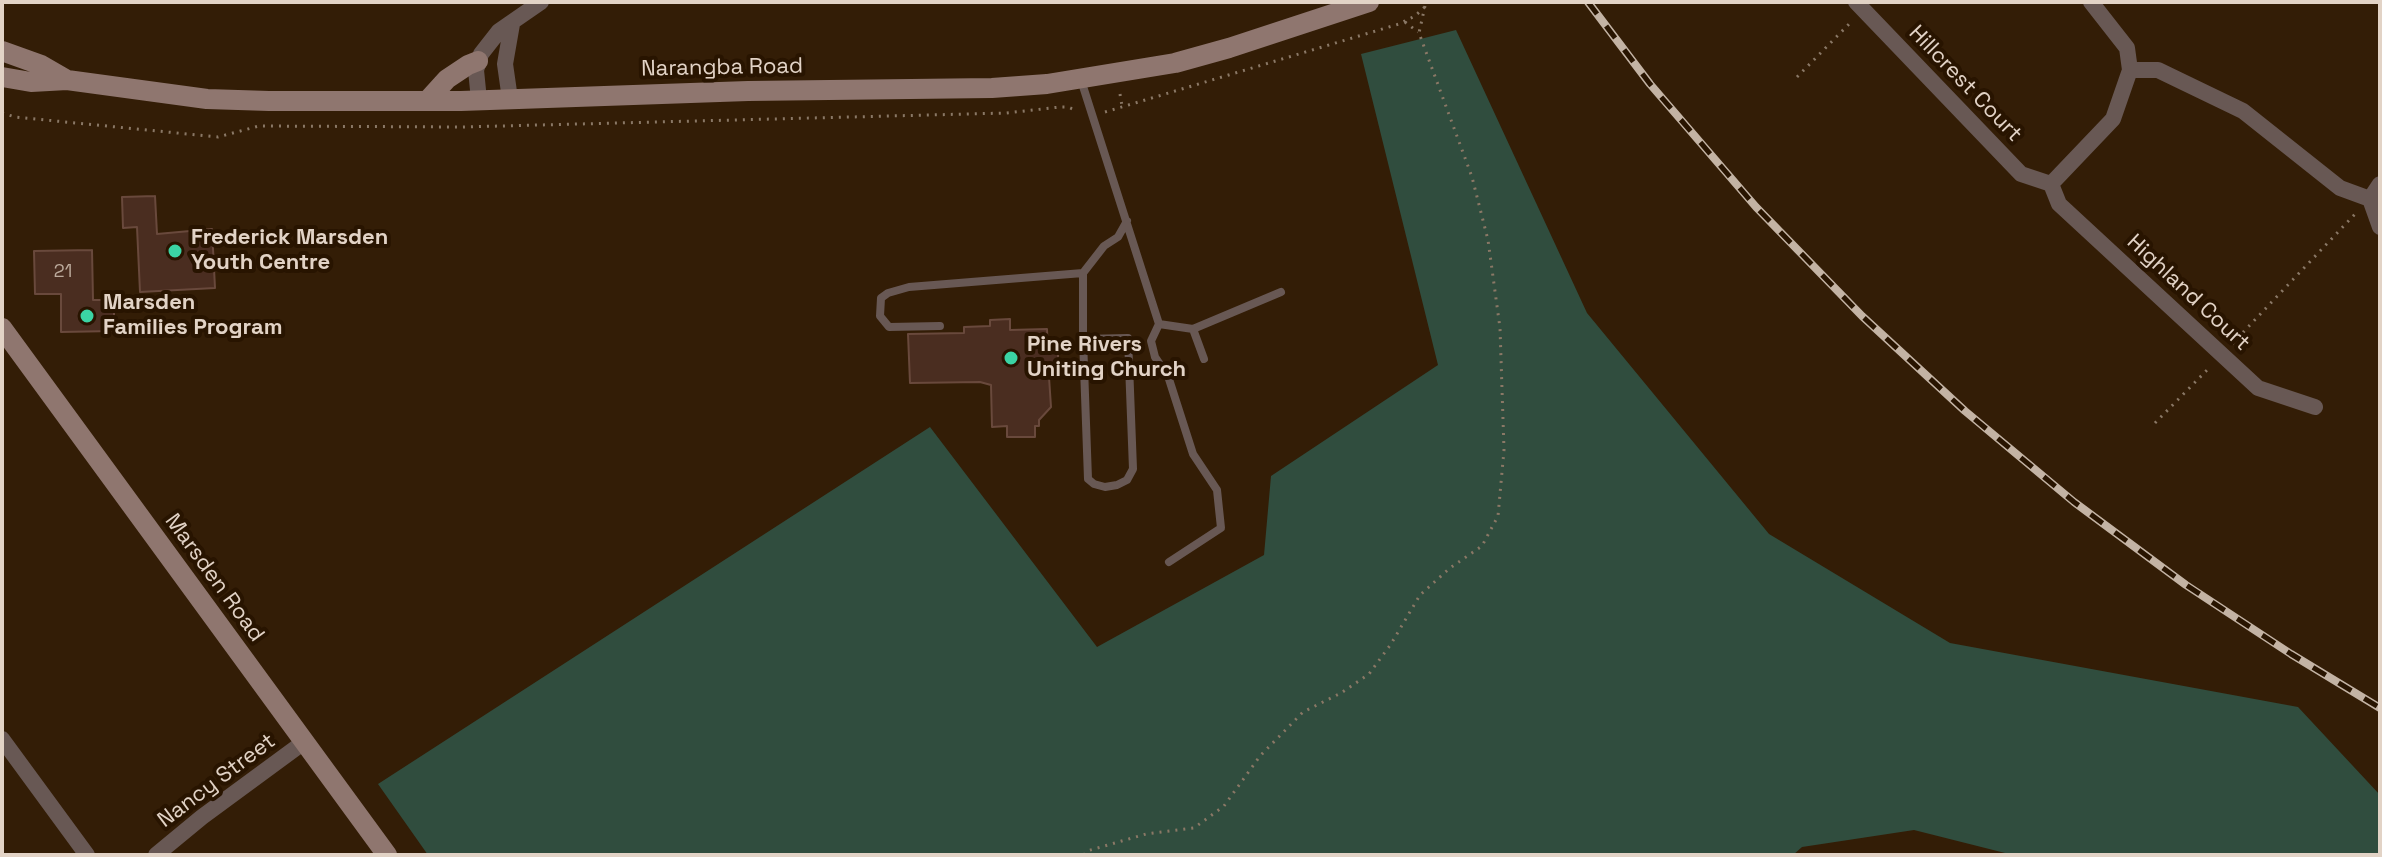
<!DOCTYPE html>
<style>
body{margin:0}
#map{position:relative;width:2382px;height:857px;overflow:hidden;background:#331d06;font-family:"Space Grotesk",sans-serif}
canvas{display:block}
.frame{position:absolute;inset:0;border:4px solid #e2d3c6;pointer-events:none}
</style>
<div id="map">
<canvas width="2382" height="857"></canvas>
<div class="frame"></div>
</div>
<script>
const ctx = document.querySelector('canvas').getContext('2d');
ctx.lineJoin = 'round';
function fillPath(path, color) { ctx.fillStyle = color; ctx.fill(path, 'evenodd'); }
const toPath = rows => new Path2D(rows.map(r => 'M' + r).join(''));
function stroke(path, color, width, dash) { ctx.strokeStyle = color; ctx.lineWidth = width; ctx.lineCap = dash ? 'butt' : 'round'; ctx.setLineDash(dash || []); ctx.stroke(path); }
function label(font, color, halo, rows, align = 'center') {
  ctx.font = font + ' "Space Grotesk",sans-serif'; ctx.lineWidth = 8; ctx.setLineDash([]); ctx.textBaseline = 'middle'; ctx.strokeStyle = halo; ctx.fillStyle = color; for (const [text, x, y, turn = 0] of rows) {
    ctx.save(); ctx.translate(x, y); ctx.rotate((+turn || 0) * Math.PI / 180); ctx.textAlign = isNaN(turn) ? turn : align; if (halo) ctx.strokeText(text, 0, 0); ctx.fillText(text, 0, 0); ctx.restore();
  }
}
const green = toPath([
 [1456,30,1587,313,1769,534,1950,643,2298,707,2380,795,2380,855,2013,855,1914,830,1802,847,1793,855,428,855,378,784,930,427,1097,647,1264,555,1271,476,1438,365,1361,54]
]);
const building = toPath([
 [155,196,157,234,212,229,215,288,140,292,137,227,123,228,122,197,155,196],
 [92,250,93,300,114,300,114,331,61,332,61,294,35,294,34,251,92,250],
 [1010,319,1010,330,1047,329,1048,354,1058,354,1058,376,1049,377,1051,407,1039,420,1039,426,1035,426,1035,437,1007,437,1007,426,992,427,991,385,980,382,910,383,908,334,964,333,964,327,990,326,990,320,1010,319]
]);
const path = toPath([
 [1405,22,1418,32],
 [1797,77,1853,20],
 [1120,94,1122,106],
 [1105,112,1399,24,1415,16,1430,2],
 [2,113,15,117,218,137,259,126,462,127,1006,113,1060,107,1068,107,1077,111],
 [2232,344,2356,213],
 [2155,423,2210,367],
 [1084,855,1087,851,1146,834,1194,828,1224,806,1260,756,1303,712,1341,693,1369,674,1391,644,1420,595,1450,568,1482,546,1498,516,1504,450,1500,328,1488,240,1472,177,1419,33,1425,6]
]);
const lane = toPath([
 [1081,80,1159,324,1151,341,1155,357,1168,376,1193,454,1217,490,1221,528,1169,562],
 [1159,324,1193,329,1204,359],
 [940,326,889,327,880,316,881,298,888,293,909,287,1083,273],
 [1193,329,1281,292],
 [1083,339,1088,479,1094,484,1105,487,1117,485,1127,480,1133,469,1128,338,1083,339,1083,273,1104,246,1118,237,1127,221]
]);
const street = toPath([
 [1856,2,2021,174,2051,184],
 [2091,2,2127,48,2130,70,2158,70,2243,111,2340,188,2370,199,2380,227],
 [510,99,505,64,512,24],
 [479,100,476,70,481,54,499,31,541,2],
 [2051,184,2059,204,2258,388,2315,407],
 [2051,184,2113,119,2130,70],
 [2370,199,2380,184],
 [2,739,87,855],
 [156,855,202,817,304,742]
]);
const secondary = toPath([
 [2,51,41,65,67,80],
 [2,77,31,82,67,80,207,99,269,101,461,101,748,91,992,88,1047,84,1175,63,1229,48,1369,2],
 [427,101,447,79,468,65,478,61],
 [2,328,387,855]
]);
const rail = toPath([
 [1588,2,1650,84,1756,207,1862,316,1965,411,2074,502,2186,585,2291,654,2380,708]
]);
const markers = [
 [175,251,8,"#3bd4a4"],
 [87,316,8,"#3bd4a4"],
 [1011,358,8,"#3bd4a4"]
];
const numberNames = [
 ["21",63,272]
];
const streetNames = [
 ["Narangba Road",722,68,-1],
 ["Hillcrest Court",1965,84,46],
 ["Highland Court",2188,293,43],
 ["Marsden Road",214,578,54],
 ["Nancy Street",217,781,-37]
];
const poiNames = [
 ["Frederick Marsden",191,238],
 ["Youth Centre",191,263],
 ["Marsden",103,303],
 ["Families Program",103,328],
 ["Pine Rivers",1027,345],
 ["Uniting Church",1027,370]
];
fillPath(green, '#304d3e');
fillPath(building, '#4a2d20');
stroke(building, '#69493c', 2);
stroke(path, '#8a7866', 3, [2, 6]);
stroke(lane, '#685854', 8);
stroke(street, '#685854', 16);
stroke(secondary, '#8f766f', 20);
stroke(rail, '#c3b3a4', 8);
stroke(rail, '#281400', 5, [15]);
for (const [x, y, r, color] of markers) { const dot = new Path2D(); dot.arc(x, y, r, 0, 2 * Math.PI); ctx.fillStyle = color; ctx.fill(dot); stroke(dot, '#281400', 3); }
label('18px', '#bcaa9c', null, numberNames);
label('22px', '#e2d3c6', '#281400', streetNames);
label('bold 22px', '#e2d3c6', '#281400', poiNames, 'left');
</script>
